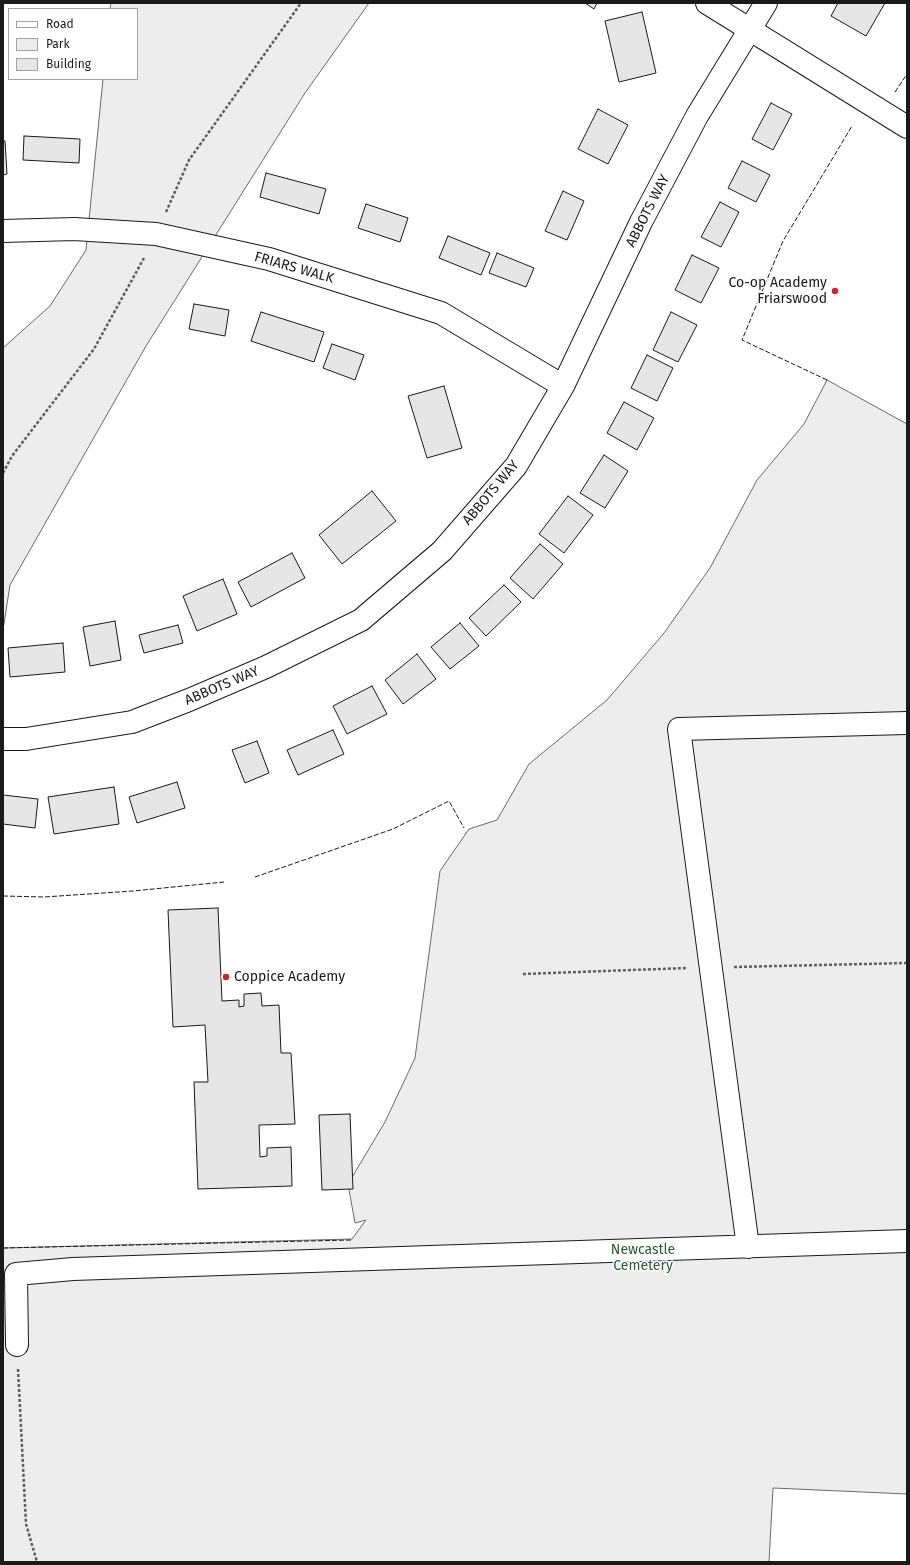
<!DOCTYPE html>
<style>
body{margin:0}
#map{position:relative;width:910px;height:1565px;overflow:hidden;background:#fff;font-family:"Fira Sans",sans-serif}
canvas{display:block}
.frame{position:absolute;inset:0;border:4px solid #1a1a1a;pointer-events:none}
.legend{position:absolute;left:8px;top:8px;width:130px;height:72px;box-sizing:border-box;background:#fff;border:1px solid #a3a3a3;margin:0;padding:5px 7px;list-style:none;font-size:12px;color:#1a1a1a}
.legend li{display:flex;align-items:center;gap:8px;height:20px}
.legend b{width:20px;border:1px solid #a3a3a3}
</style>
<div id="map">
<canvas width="910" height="1565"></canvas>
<div class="frame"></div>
<ul class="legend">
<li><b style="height:5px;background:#fff"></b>Road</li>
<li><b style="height:11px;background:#ededed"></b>Park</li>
<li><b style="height:11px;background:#e6e6e6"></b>Building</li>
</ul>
</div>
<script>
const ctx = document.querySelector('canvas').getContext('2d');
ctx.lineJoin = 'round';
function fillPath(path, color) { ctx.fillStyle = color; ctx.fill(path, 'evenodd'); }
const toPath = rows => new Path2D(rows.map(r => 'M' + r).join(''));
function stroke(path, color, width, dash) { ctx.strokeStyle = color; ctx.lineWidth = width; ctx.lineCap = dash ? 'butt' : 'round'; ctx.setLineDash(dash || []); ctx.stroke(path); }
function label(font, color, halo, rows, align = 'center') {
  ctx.font = font + ' "Fira Sans",sans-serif'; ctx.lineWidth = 3; ctx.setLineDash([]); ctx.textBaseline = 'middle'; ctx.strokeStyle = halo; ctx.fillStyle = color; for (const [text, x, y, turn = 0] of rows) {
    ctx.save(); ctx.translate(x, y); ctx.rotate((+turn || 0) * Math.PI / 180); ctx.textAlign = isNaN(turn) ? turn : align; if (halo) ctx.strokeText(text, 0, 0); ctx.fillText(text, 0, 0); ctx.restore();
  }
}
const green = toPath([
 [111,3,369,3,305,93,146,346,10,585,3,630,3,348,50,306,86,250,103,79,137,79,137,9,110,9,111,3],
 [827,380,907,424,907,1494,773,1488,769,1562,3,1562,3,1248,352,1239,366,1220,355,1223,348,1184,385,1122,415,1058,440,871,469,829,497,820,529,764,607,700,664,633,710,568,757,480,804,424,827,380]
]);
const building = toPath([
 [585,3,597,3,594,9,585,3],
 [838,3,885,3,866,36,831,16,838,3],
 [642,12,656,73,619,82,605,21,642,12],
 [771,103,792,114,773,150,752,139,771,103],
 [598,109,628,125,608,164,578,149,598,109],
 [24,136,80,139,79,163,23,160,24,136],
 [3,141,5,141,7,174,3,175,3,141],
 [742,161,770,175,756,202,728,188,742,161],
 [266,173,326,189,319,214,260,197,266,173],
 [563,191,584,201,567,240,545,231,563,191],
 [720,202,739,212,721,247,701,237,720,202],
 [366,204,408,218,400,242,358,228,366,204],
 [448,236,490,253,481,275,439,258,448,236],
 [497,253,534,268,526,287,489,273,497,253],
 [692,255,719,268,701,303,675,290,692,255],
 [194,304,229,310,225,336,189,329,194,304],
 [261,312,324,332,314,362,251,341,261,312],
 [671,312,697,325,678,362,653,350,671,312],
 [332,344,364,355,355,380,323,368,332,344],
 [647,355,673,368,657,401,631,388,647,355],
 [444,386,462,448,427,458,408,396,444,386],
 [624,402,654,418,637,450,607,433,624,402],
 [604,455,628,471,605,508,580,493,604,455],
 [372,491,396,521,342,564,319,535,372,491],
 [568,496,593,515,564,553,539,534,568,496],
 [540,544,563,564,533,599,510,578,540,544],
 [292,553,305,578,251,607,238,582,292,553],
 [223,579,237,614,197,631,183,596,223,579],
 [504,585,521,602,486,636,469,618,504,585],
 [115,621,121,660,90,666,83,627,115,621],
 [460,623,479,646,450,669,431,647,460,623],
 [178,625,183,643,144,653,139,635,178,625],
 [63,643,65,672,10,677,8,648,63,643],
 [417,654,436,679,403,704,385,680,417,654],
 [372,686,387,714,347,734,333,706,372,686],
 [333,730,344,754,298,775,287,750,333,730],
 [257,741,269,773,245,783,232,750,257,741],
 [177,782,185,808,137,823,129,797,177,782],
 [114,787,119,824,54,834,48,797,114,787],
 [3,795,38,799,35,828,3,824,3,795],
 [218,908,222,1001,239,1000,239,1007,244,1006,244,994,261,993,262,1006,279,1005,281,1053,291,1053,295,1124,259,1125,260,1157,267,1156,267,1148,291,1147,292,1186,198,1189,194,1082,208,1082,205,1025,173,1027,168,910,218,908],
 [350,1114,353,1189,322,1190,319,1115,350,1114]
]);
const path = toPath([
 [166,212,189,160,301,3],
 [3,473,12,456,94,349,144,258],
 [734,967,907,963],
 [523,974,687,968],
 [18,1369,26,1524,37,1562]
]);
const minor = toPath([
 [707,3,907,127],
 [3,231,74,229,156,234,269,259,441,313,563,386],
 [3,739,26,739,132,722,189,700,266,667,361,620,442,551,516,466,563,386,641,222,697,116,766,3],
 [748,1247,679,729,907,723],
 [17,1345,16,1274,73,1269,907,1241]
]);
const fence = toPath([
 [895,92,907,74],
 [827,380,742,340,783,241,852,126],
 [255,877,393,829,449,801,464,828],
 [3,896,44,897,133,891,224,882],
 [3,1248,352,1240]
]);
const markers = [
 [835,291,4,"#c62828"],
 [226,977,4,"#c62828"]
];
const streetNames = [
 ["ABBOTS WAY",648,211,-63],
 ["FRIARS WALK",294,268,16],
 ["ABBOTS WAY",491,493,-50],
 ["ABBOTS WAY",222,686,-23]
];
const poiNames = [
 ["Co-op Academy",827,283],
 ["Friarswood",827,299],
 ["Coppice Academy",234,977,"left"]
];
const parkNames = [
 ["Newcastle",643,1250],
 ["Cemetery",643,1266]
];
fillPath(green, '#ededed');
stroke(green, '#6a6a6a', 1);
fillPath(building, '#e6e6e6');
stroke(building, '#1a1a1a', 1);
stroke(minor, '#1a1a1a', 24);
stroke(path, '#5f5f5f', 2.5, [3, 2]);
stroke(minor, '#fff', 22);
stroke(fence, '#1a1a1a', 1, [5, 2]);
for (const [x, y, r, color] of markers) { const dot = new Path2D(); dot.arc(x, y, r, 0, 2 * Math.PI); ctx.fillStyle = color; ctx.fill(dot); stroke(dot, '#fff', 1.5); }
label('14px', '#1a1a1a', '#fff', streetNames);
label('14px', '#1a1a1a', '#fff', poiNames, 'right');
label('14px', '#2b5a34', '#fff', parkNames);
</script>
